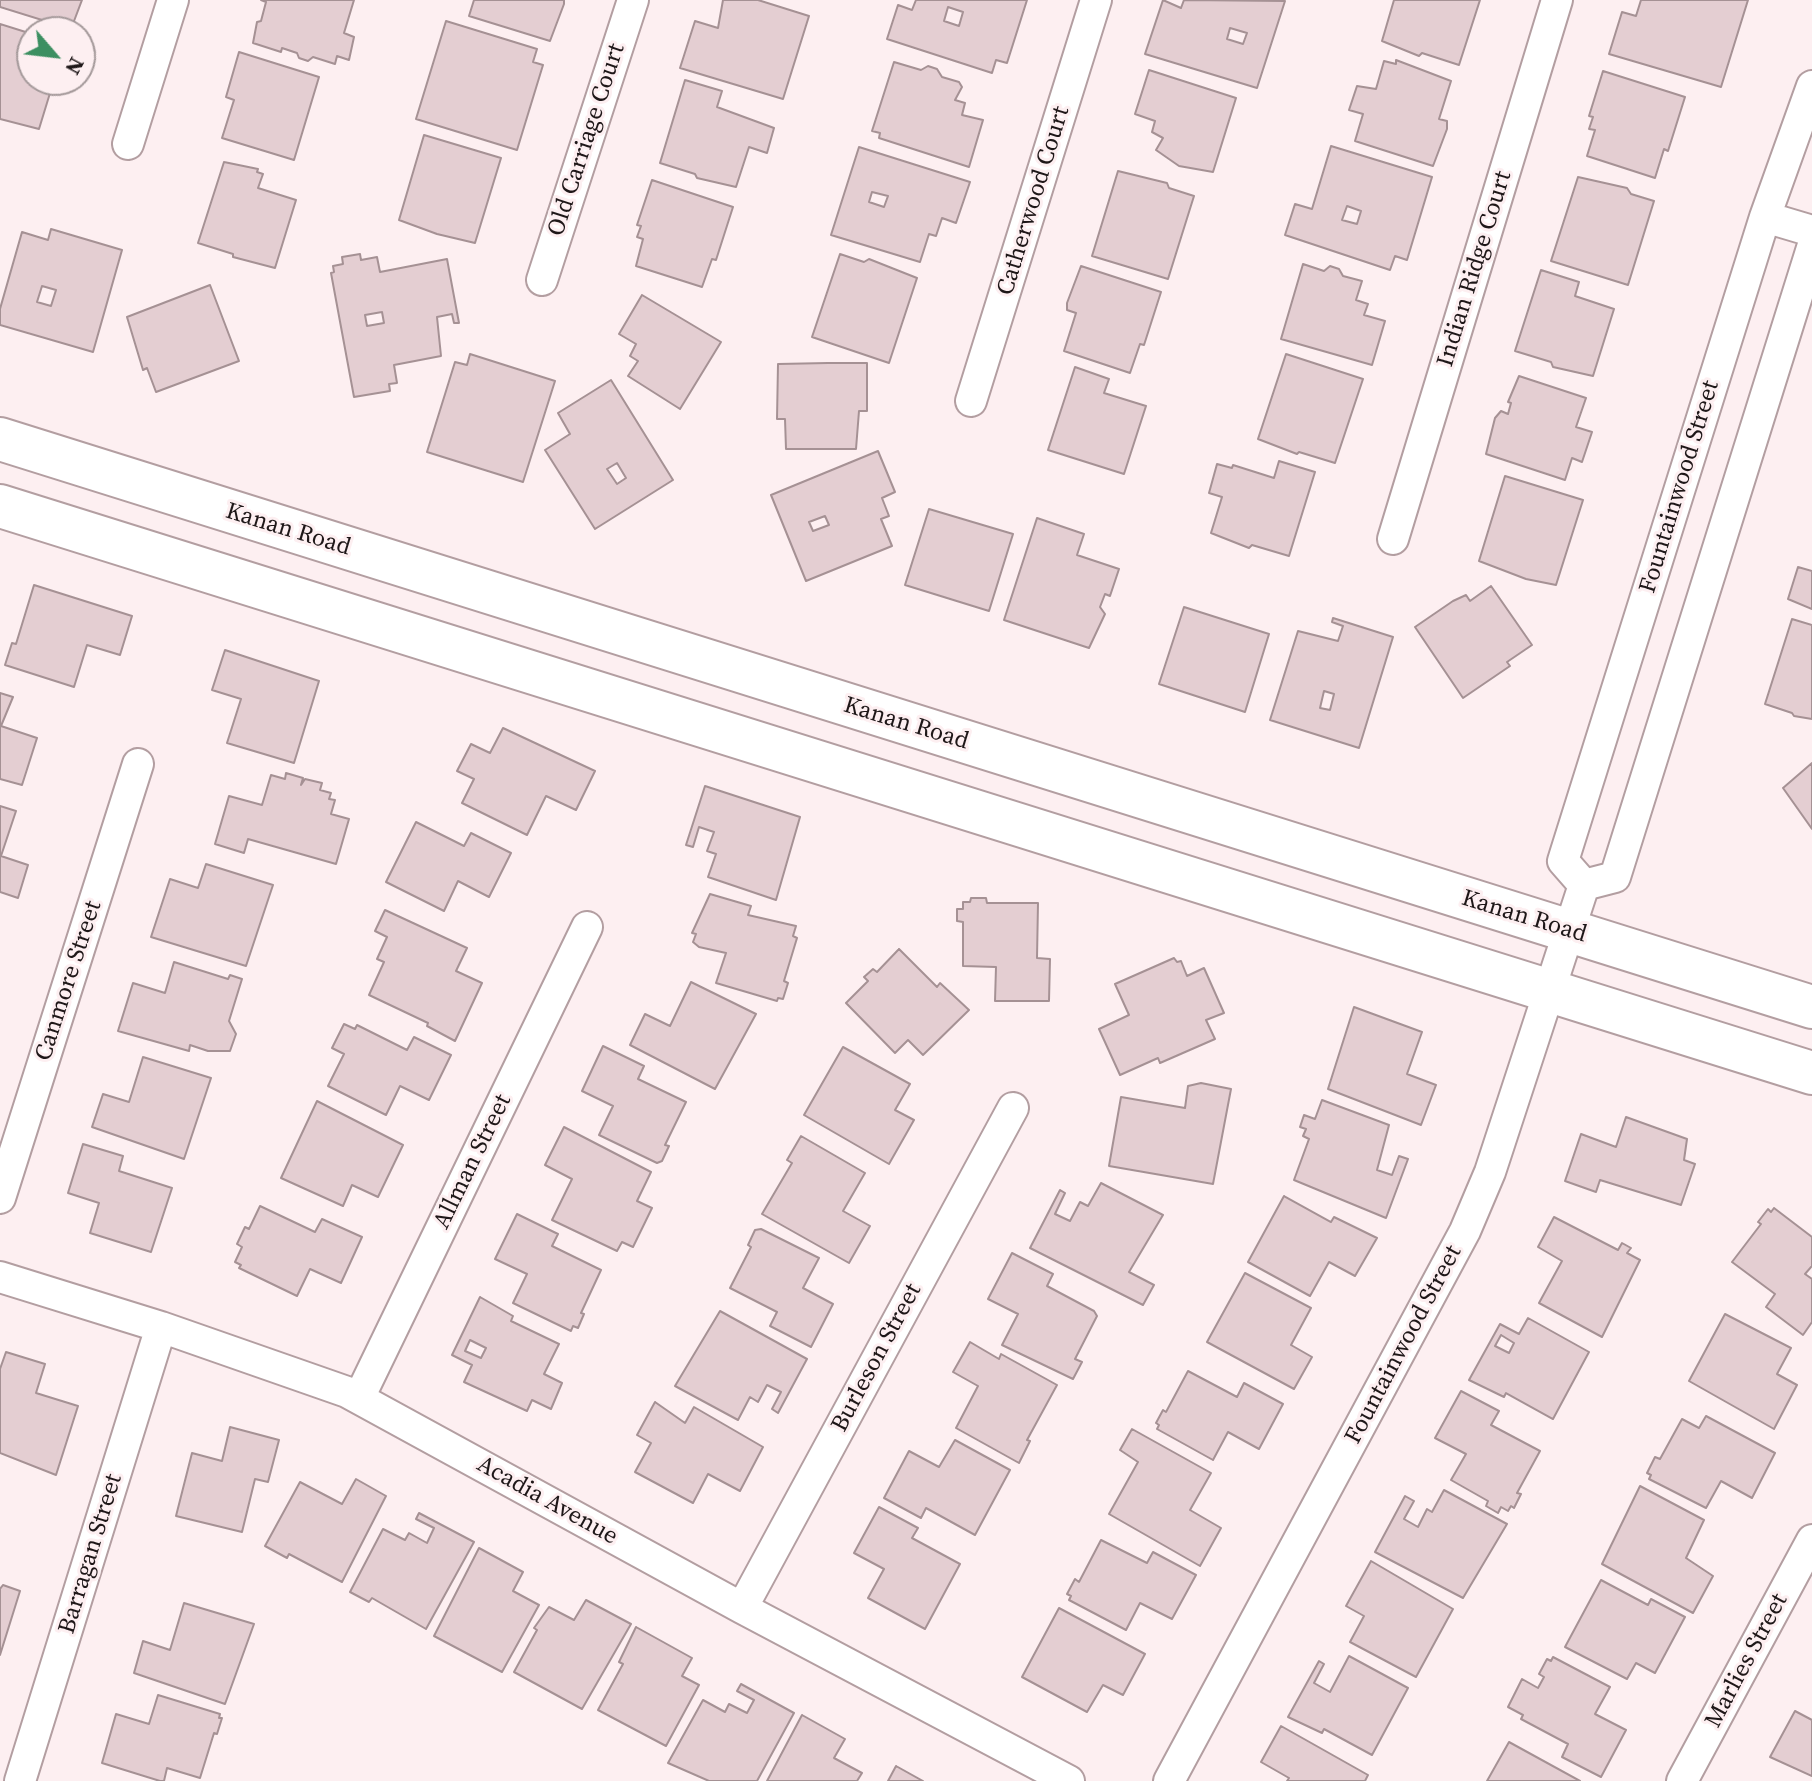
<!DOCTYPE html>
<style>
body{margin:0}
#map{position:relative;width:1812px;height:1781px;overflow:hidden;background:#fdeff1;font-family:"Source Serif 4",serif}
canvas{display:block}
.north{position:absolute;left:16px;top:16px;width:80px;height:80px;box-sizing:border-box;background:#fdeff1;border:2px solid #a4999a;border-radius:50%;rotate:118deg;font-size:22px;font-weight:700;line-height:32px;text-align:center;color:#1e1718}
.north::after{content:'';display:block;margin:auto;width:28px;height:36px;background:#3c8f61;clip-path:polygon(50% 0,100% 100%,50% 72%,0 100%)}
</style>
<div id="map">
<canvas width="1812" height="1781"></canvas>
<div class="north">N</div>
</div>
<script>
const ctx = document.querySelector('canvas').getContext('2d');
ctx.lineJoin = 'round';
function fillPath(path, color) { ctx.fillStyle = color; ctx.fill(path, 'evenodd'); }
const toPath = rows => new Path2D(rows.map(r => 'M' + r).join(''));
function stroke(path, color, width, dash) { ctx.strokeStyle = color; ctx.lineWidth = width; ctx.lineCap = dash ? 'butt' : 'round'; ctx.setLineDash(dash || []); ctx.stroke(path); }
function label(font, color, halo, rows, align = 'center') {
  ctx.font = font + ' "Source Serif 4",serif'; ctx.lineWidth = 6; ctx.setLineDash([]); ctx.textBaseline = 'middle'; ctx.strokeStyle = halo; ctx.fillStyle = color; for (const [text, x, y, turn = 0] of rows) {
    ctx.save(); ctx.translate(x, y); ctx.rotate((+turn || 0) * Math.PI / 180); ctx.textAlign = isNaN(turn) ? turn : align; if (halo) ctx.strokeText(text, 0, 0); ctx.fillText(text, 0, 0); ctx.restore();
  }
}
const building = toPath([
 [0,0,82,0,71,29,0,7,0,0],
 [261,0,354,0,344,33,354,37,349,60,337,56,335,64,313,57,308,61,299,58,297,53,282,48,281,52,253,43,257,22,261,21,266,2,261,0],
 [474,0,564,0,564,4,550,41,469,16,474,0],
 [723,0,758,0,809,16,783,99,680,68,695,21,718,28,723,0],
 [916,0,1027,0,1007,63,996,60,992,73,887,39,898,5,912,10,916,0],
 [948,7,963,12,959,26,944,21,948,7],
 [1163,0,1181,8,1184,0,1285,1,1257,88,1145,54,1163,0],
 [1230,28,1247,33,1243,44,1227,39,1230,28],
 [1394,0,1480,0,1459,65,1422,53,1419,56,1382,41,1394,0],
 [1641,0,1748,0,1721,87,1609,54,1622,12,1636,16,1641,0],
 [446,21,537,49,533,62,543,65,517,150,416,119,446,21],
 [0,24,32,34,32,80,54,80,39,129,0,119,0,24],
 [239,52,319,77,294,160,222,138,234,100,226,97,239,52],
 [1396,60,1451,81,1439,119,1447,121,1447,129,1433,166,1355,141,1363,114,1349,110,1357,86,1376,89,1384,61,1396,64,1396,60],
 [894,62,921,70,928,66,937,69,942,77,959,82,962,87,955,100,965,103,962,115,983,120,969,167,879,138,880,133,872,131,894,62],
 [1149,70,1236,98,1213,172,1179,166,1156,150,1163,138,1152,132,1155,121,1135,114,1149,70],
 [1603,71,1685,97,1668,151,1664,149,1655,178,1587,156,1595,130,1589,129,1593,117,1589,116,1603,71],
 [685,80,722,91,717,107,774,128,767,153,749,147,736,187,697,178,695,174,660,163,685,80],
 [424,135,501,158,475,243,437,234,399,220,424,135],
 [1331,146,1432,177,1407,260,1395,256,1390,270,1285,235,1295,204,1312,209,1331,146],
 [1347,206,1361,211,1357,224,1342,220,1347,206],
 [859,147,970,182,956,223,942,218,936,236,929,234,920,262,831,235,859,147],
 [872,192,888,196,884,207,869,202,872,192],
 [224,162,258,169,257,172,263,174,258,188,296,200,275,268,233,257,233,254,198,243,224,162],
 [1118,171,1167,183,1169,188,1194,196,1168,279,1092,256,1118,171],
 [1578,177,1627,188,1631,194,1654,201,1628,285,1551,261,1578,177],
 [652,180,733,207,716,260,712,259,702,287,636,266,643,239,637,237,641,226,637,225,652,180],
 [51,229,122,250,93,352,0,325,0,309,22,232,48,240,51,229],
 [42,286,56,290,51,306,37,302,42,286],
 [360,254,361,260,377,257,380,272,447,259,459,323,454,323,452,314,437,317,441,356,394,365,397,383,389,384,390,391,354,397,331,273,334,272,333,266,343,264,342,257,360,254],
 [382,312,384,323,367,326,365,315,382,312],
 [840,254,864,262,869,259,917,278,889,363,812,337,840,254],
 [1303,264,1324,271,1330,266,1339,269,1343,276,1362,281,1356,300,1368,304,1364,315,1385,321,1372,365,1281,339,1303,264],
 [1081,266,1161,292,1144,345,1140,344,1130,373,1064,351,1076,313,1067,310,1067,303,1081,266],
 [1541,270,1579,282,1575,296,1614,309,1593,376,1553,367,1551,362,1515,351,1541,270],
 [210,285,239,361,156,392,147,368,143,370,127,317,210,285],
 [642,295,721,342,680,409,628,376,638,361,630,356,636,344,619,334,642,295],
 [470,354,555,381,523,482,427,452,455,362,467,365,470,354],
 [1286,354,1363,379,1335,463,1299,452,1297,454,1258,439,1286,354],
 [828,363,867,363,867,411,859,411,856,449,786,449,785,419,777,419,778,364,828,363],
 [1075,367,1109,379,1104,393,1146,406,1124,474,1048,450,1075,367],
 [1519,376,1586,398,1576,427,1592,432,1582,462,1572,458,1565,480,1486,454,1495,418,1501,411,1508,414,1511,403,1508,402,1519,376],
 [611,380,673,480,595,529,545,450,570,434,558,413,611,380],
 [617,463,626,478,617,484,607,469,617,463],
 [878,451,895,492,882,498,889,516,881,519,892,546,806,581,771,495,878,451],
 [825,516,829,525,813,531,809,522,825,516],
 [1279,461,1315,472,1289,556,1252,545,1249,548,1211,533,1222,497,1209,493,1217,464,1232,468,1233,465,1274,478,1279,461],
 [1505,476,1583,500,1556,585,1526,579,1479,561,1505,476],
 [929,509,1013,534,989,611,905,585,929,509],
 [1037,518,1084,534,1077,555,1119,569,1110,596,1105,594,1100,607,1105,614,1089,648,1004,620,1037,518],
 [1798,567,1812,571,1812,609,1788,599,1798,567],
 [34,585,132,616,120,655,87,645,74,687,5,665,12,643,16,644,34,585],
 [1491,586,1532,645,1507,662,1510,666,1463,698,1415,627,1453,601,1466,595,1470,601,1491,586],
 [1184,607,1269,634,1245,712,1159,684,1184,607],
 [1333,618,1393,637,1359,748,1270,720,1298,631,1338,641,1343,626,1332,622,1333,618],
 [1324,691,1334,694,1330,710,1320,708,1324,691],
 [1792,619,1812,625,1812,719,1794,716,1792,713,1765,704,1792,619],
 [225,650,319,681,294,763,227,743,241,699,212,690,225,650],
 [0,693,13,697,1,726,37,738,22,785,0,779,0,693],
 [503,728,595,771,576,810,546,796,527,835,462,803,474,779,457,771,471,744,490,753,503,728],
 [1812,763,1812,829,1783,788,1812,763],
 [286,773,303,778,301,785,305,779,322,783,320,790,331,793,329,799,335,800,331,814,349,819,336,864,248,839,244,853,215,844,229,796,262,805,271,775,285,779,286,773],
 [705,786,800,817,776,900,708,877,716,854,707,851,714,832,699,827,693,847,686,845,705,786],
 [0,806,16,811,1,856,28,865,18,898,0,892,0,806],
 [416,822,464,846,471,833,511,853,489,897,458,881,444,911,386,882,416,822],
 [206,864,273,885,246,966,151,937,170,879,198,888,206,864],
 [710,894,751,906,748,915,796,926,793,936,797,938,784,981,788,983,783,999,778,998,777,1001,716,983,726,953,699,947,693,942,696,934,692,933,710,894],
 [971,898,986,898,987,903,1038,903,1037,958,1050,959,1049,1001,995,1001,996,967,963,966,963,922,957,921,957,909,963,909,963,902,970,902,971,898],
 [385,910,467,948,456,971,482,983,455,1041,427,1026,428,1023,369,995,384,962,377,959,387,937,375,931,385,910],
 [899,949,937,987,940,983,969,1010,923,1055,908,1040,895,1053,846,1003,868,981,864,977,873,969,877,972,899,949],
 [1174,958,1177,962,1181,961,1187,976,1204,968,1224,1013,1206,1020,1215,1039,1160,1063,1158,1058,1120,1075,1099,1029,1129,1015,1115,984,1174,958],
 [174,962,228,979,230,975,242,979,229,1021,236,1034,230,1051,208,1051,190,1045,189,1051,118,1031,133,983,165,993,174,962],
 [691,982,756,1014,715,1089,630,1045,645,1014,670,1026,691,982],
 [1354,1007,1422,1032,1407,1074,1436,1085,1421,1125,1328,1089,1354,1007],
 [344,1024,355,1029,357,1025,407,1050,414,1037,451,1055,429,1100,400,1086,386,1115,328,1086,344,1054,332,1048,344,1024],
 [603,1046,644,1066,638,1079,686,1102,665,1145,669,1146,662,1161,657,1163,599,1135,613,1106,582,1091,603,1046],
 [843,1047,910,1084,895,1110,914,1120,889,1164,804,1115,843,1047],
 [143,1057,211,1078,184,1159,92,1127,103,1094,129,1102,143,1057],
 [1201,1083,1231,1089,1213,1184,1109,1166,1121,1097,1185,1108,1188,1086,1201,1083],
 [1322,1100,1389,1125,1377,1170,1392,1175,1399,1156,1408,1159,1386,1218,1294,1180,1309,1139,1303,1136,1306,1129,1300,1127,1304,1115,1315,1119,1322,1100],
 [317,1101,403,1145,378,1197,352,1185,343,1206,281,1178,317,1101],
 [1626,1117,1687,1139,1684,1160,1695,1164,1681,1205,1600,1180,1596,1192,1565,1181,1581,1134,1616,1147,1626,1117],
 [564,1127,651,1172,637,1201,652,1208,633,1247,622,1242,617,1251,552,1220,572,1179,545,1165,564,1127],
 [801,1136,865,1173,843,1211,870,1226,849,1263,762,1214,792,1163,787,1160,801,1136],
 [83,1144,123,1156,119,1171,172,1188,151,1252,90,1233,99,1203,68,1193,83,1144],
 [1101,1183,1163,1215,1129,1272,1154,1285,1143,1305,1030,1248,1060,1190,1065,1193,1055,1214,1070,1221,1080,1202,1088,1206,1101,1183],
 [1284,1196,1331,1222,1334,1217,1377,1238,1355,1276,1329,1262,1310,1296,1248,1262,1284,1196],
 [260,1206,315,1232,322,1219,362,1237,341,1283,310,1269,297,1296,239,1268,241,1265,235,1262,242,1247,237,1244,245,1227,249,1229,260,1206],
 [1774,1208,1812,1237,1812,1266,1805,1274,1812,1279,1812,1322,1803,1335,1766,1307,1775,1294,1732,1262,1761,1224,1758,1222,1768,1209,1771,1212,1774,1208],
 [517,1214,558,1234,552,1246,601,1270,581,1313,584,1314,578,1328,573,1326,571,1331,513,1303,527,1274,495,1259,517,1214],
 [1554,1217,1618,1250,1622,1243,1631,1248,1627,1253,1640,1260,1602,1337,1539,1303,1562,1261,1538,1247,1554,1217],
 [761,1229,819,1258,803,1288,833,1304,811,1347,770,1326,777,1312,730,1288,751,1247,748,1245,755,1230,761,1229],
 [1012,1253,1053,1274,1047,1286,1094,1311,1097,1316,1075,1359,1082,1362,1073,1379,1002,1345,1018,1314,988,1299,1012,1253],
 [1245,1273,1311,1308,1291,1345,1312,1357,1294,1389,1207,1342,1245,1273],
 [480,1297,513,1316,511,1321,559,1344,544,1374,562,1383,551,1409,532,1400,527,1411,464,1382,472,1365,452,1355,480,1297],
 [470,1340,486,1348,481,1358,465,1351,470,1340],
 [720,1311,807,1359,778,1413,772,1409,781,1392,767,1385,758,1402,750,1397,738,1420,675,1386,720,1311],
 [1725,1314,1791,1348,1777,1374,1797,1385,1774,1429,1689,1381,1725,1314],
 [1528,1318,1589,1352,1553,1419,1506,1393,1504,1397,1469,1380,1500,1324,1519,1334,1528,1318],
 [1501,1335,1514,1343,1509,1353,1495,1346,1501,1335],
 [970,1342,999,1359,1001,1354,1057,1385,1027,1440,1030,1441,1019,1463,956,1428,978,1386,953,1372,970,1342],
 [6,1352,45,1364,36,1393,78,1406,56,1475,0,1453,0,1369,6,1352],
 [1188,1371,1237,1397,1244,1383,1283,1404,1259,1449,1228,1432,1213,1460,1157,1429,1159,1425,1156,1423,1163,1410,1166,1412,1188,1371],
 [1461,1391,1499,1411,1491,1425,1540,1451,1517,1493,1521,1494,1514,1508,1511,1506,1508,1511,1501,1507,1498,1513,1486,1506,1488,1501,1451,1480,1466,1454,1435,1438,1461,1391],
 [655,1402,685,1423,694,1407,763,1447,740,1491,708,1474,693,1503,635,1472,651,1443,637,1435,655,1402],
 [1706,1416,1775,1453,1752,1498,1721,1481,1706,1508,1649,1479,1651,1475,1647,1473,1655,1457,1660,1459,1682,1419,1699,1428,1706,1416],
 [230,1427,279,1440,268,1482,255,1479,242,1532,176,1516,192,1453,222,1461,230,1427],
 [1132,1429,1211,1473,1190,1510,1221,1528,1200,1566,1109,1514,1138,1462,1120,1450,1132,1429],
 [955,1440,1010,1470,975,1535,926,1508,921,1518,884,1498,909,1451,939,1467,955,1440],
 [356,1479,386,1496,342,1582,289,1554,287,1558,265,1546,300,1482,342,1504,356,1479],
 [1640,1486,1704,1520,1686,1558,1713,1576,1693,1613,1602,1564,1640,1486],
 [1444,1490,1507,1524,1463,1598,1375,1552,1405,1496,1414,1501,1404,1519,1418,1527,1427,1509,1432,1512,1444,1490],
 [879,1507,918,1528,912,1538,960,1564,925,1629,868,1598,884,1569,854,1553,879,1507],
 [419,1513,474,1542,426,1629,372,1598,369,1602,350,1592,383,1529,405,1540,409,1533,427,1543,434,1528,416,1519,419,1513],
 [1101,1540,1147,1563,1153,1552,1196,1575,1172,1619,1140,1603,1126,1630,1069,1600,1071,1596,1067,1594,1075,1579,1079,1582,1101,1540],
 [479,1548,523,1572,513,1591,539,1605,502,1672,434,1636,479,1548],
 [1371,1561,1453,1609,1416,1677,1350,1642,1364,1616,1346,1606,1371,1561],
 [1601,1580,1648,1605,1651,1599,1685,1617,1655,1673,1636,1663,1627,1679,1565,1647,1601,1580],
 [3,1585,20,1591,0,1655,0,1589,3,1585],
 [586,1600,631,1624,582,1709,514,1672,537,1630,534,1628,549,1607,574,1620,586,1600],
 [184,1603,254,1624,225,1704,134,1673,143,1641,170,1650,184,1603],
 [1059,1608,1145,1654,1123,1695,1103,1685,1087,1712,1022,1677,1059,1608],
 [636,1627,692,1658,682,1676,699,1685,666,1746,598,1710,623,1664,619,1662,636,1627],
 [1349,1656,1408,1688,1372,1755,1324,1729,1322,1733,1288,1717,1319,1661,1324,1664,1314,1683,1330,1692,1349,1656],
 [1553,1657,1610,1687,1595,1714,1626,1730,1601,1777,1562,1757,1568,1744,1521,1719,1523,1715,1508,1707,1522,1679,1538,1688,1544,1677,1539,1674,1547,1659,1551,1661,1553,1657],
 [741,1684,794,1713,757,1781,709,1781,668,1763,703,1700,725,1712,729,1704,747,1713,754,1700,737,1691,741,1684],
 [158,1695,220,1714,219,1718,222,1718,217,1734,214,1733,200,1778,167,1768,164,1781,160,1781,102,1763,116,1714,149,1724,158,1695],
 [1795,1711,1812,1720,1812,1776,1770,1757,1795,1711],
 [802,1715,845,1739,834,1758,862,1773,857,1781,767,1781,802,1715],
 [1281,1726,1368,1775,1365,1781,1287,1781,1289,1778,1261,1762,1281,1726],
 [1509,1742,1580,1781,1487,1781,1509,1742],
 [896,1766,923,1781,888,1781,896,1766]
]);
const minor = toPath([
 [128,144,173,0],
 [1765,217,1812,231],
 [542,280,633,0],
 [971,401,1096,0],
 [1393,539,1557,0],
 [1584,885,1563,861,1765,217,1812,86],
 [1584,885,1615,877,1812,248],
 [0,1198,138,764],
 [0,1277,161,1327,347,1392,742,1608,1069,1781],
 [359,1398,587,927],
 [742,1608,1013,1108],
 [20,1781,161,1327],
 [1169,1781,1465,1231,1490,1172,1584,885],
 [1682,1781,1812,1540]
]);
const secondary = toPath([
 [0,439,1812,1007],
 [0,506,1812,1073]
]);
const streetNames = [
 ["Old Carriage Court",587,140,-72],
 ["Catherwood Court",1034,201,-73],
 ["Indian Ridge Court",1475,269,-73],
 ["Fountainwood Street",1680,487,-73],
 ["Kanan Road",288,530,17],
 ["Kanan Road",906,724,17],
 ["Kanan Road",1524,917,17],
 ["Canmore Street",69,981,-72],
 ["Allman Street",473,1162,-64],
 ["Fountainwood Street",1404,1345,-62],
 ["Burleson Street",877,1358,-62],
 ["Acadia Avenue",547,1501,29],
 ["Barragan Street",91,1554,-73],
 ["Marlies Street",1747,1661,-62]
];
fillPath(building, '#e4ced2');
stroke(building, '#a59194', 2);
stroke(minor, '#b39ea1', 34);
stroke(secondary, '#b39ea1', 46);
stroke(minor, '#fff', 30);
stroke(secondary, '#fff', 42);
label('24px', '#1e1718', '#fdeff1', streetNames);
</script>
